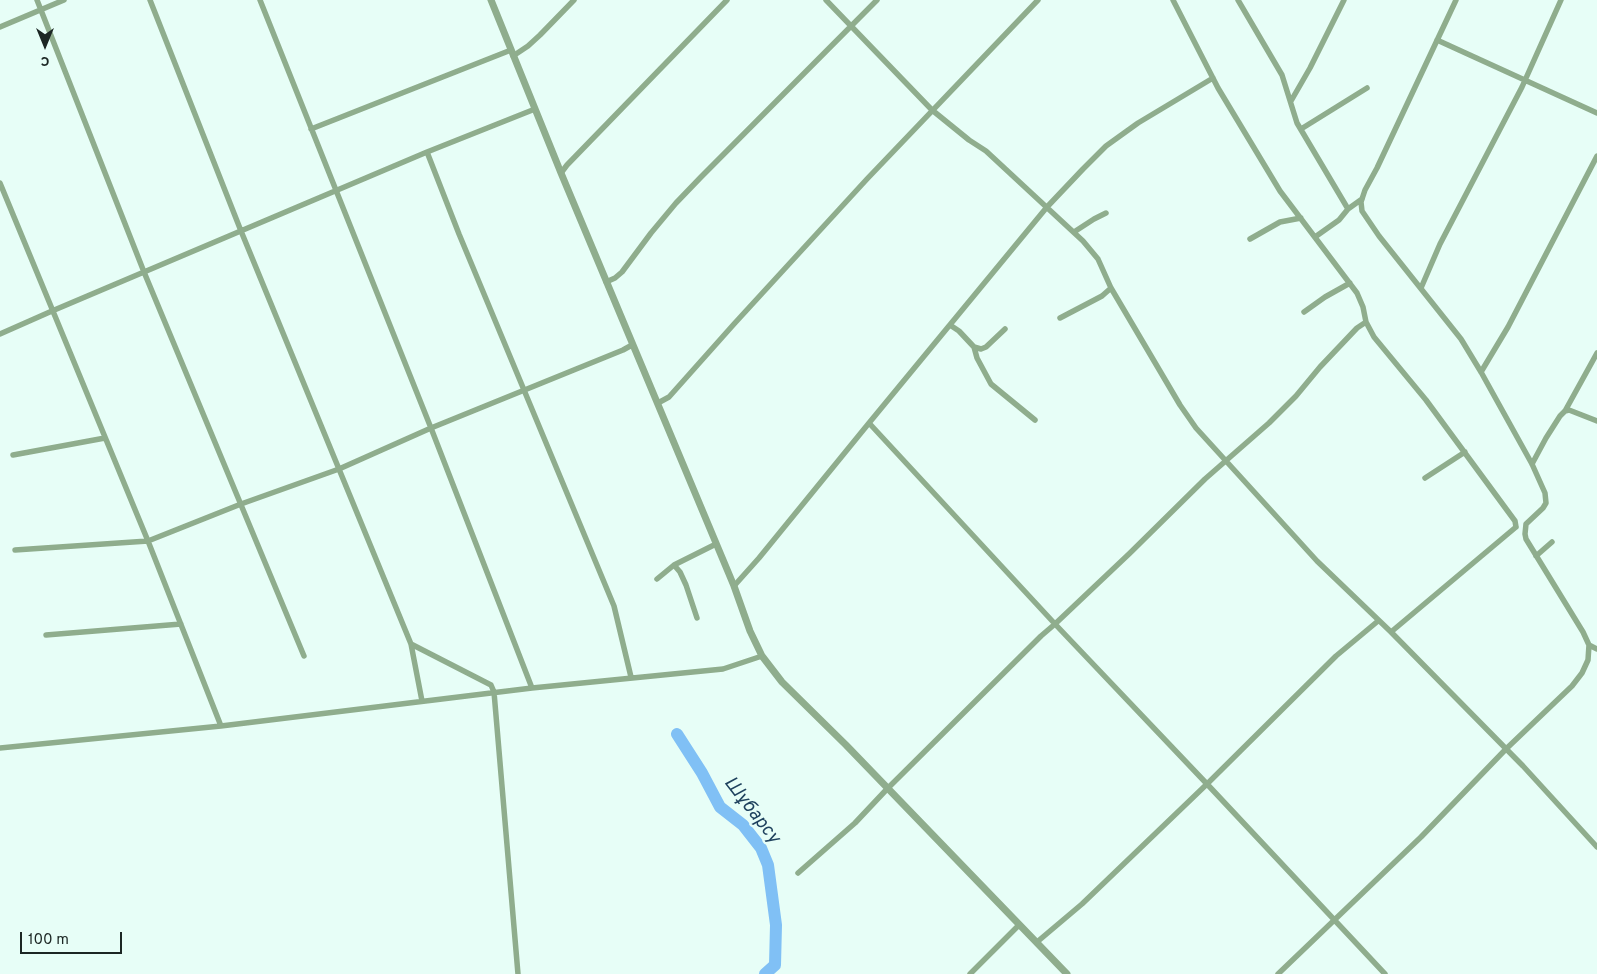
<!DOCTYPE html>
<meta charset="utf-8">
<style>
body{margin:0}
#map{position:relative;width:1597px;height:974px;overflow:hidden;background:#e7fef7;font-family:Overpass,sans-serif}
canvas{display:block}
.north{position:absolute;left:20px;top:20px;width:50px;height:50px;-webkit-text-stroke:4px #e7fef7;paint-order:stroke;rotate:180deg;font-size:14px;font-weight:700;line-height:20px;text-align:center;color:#1c2724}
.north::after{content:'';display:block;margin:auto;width:18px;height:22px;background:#1c2724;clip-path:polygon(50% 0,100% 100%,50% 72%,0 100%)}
.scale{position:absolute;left:20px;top:932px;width:102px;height:22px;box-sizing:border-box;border:2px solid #1c2724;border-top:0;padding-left:6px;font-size:15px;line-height:18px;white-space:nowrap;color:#1c2724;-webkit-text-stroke:4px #e7fef7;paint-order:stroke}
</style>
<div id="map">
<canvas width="1597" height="974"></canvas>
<div class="north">С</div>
<div class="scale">100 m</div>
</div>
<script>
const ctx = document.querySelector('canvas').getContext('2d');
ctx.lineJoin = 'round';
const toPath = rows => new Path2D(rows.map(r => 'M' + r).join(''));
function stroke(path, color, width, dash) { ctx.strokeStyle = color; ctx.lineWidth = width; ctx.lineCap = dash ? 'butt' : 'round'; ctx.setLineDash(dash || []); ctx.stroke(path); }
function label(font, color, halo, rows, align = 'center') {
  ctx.font = font + ' Overpass,sans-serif'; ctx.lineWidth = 4.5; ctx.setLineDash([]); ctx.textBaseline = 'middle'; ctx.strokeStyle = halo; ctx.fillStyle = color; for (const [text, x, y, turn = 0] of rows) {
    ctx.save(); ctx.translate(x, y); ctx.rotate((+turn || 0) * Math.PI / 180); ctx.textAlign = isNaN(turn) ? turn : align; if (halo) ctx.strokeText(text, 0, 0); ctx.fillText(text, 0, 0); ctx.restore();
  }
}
const river = toPath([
 [677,734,702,773,720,807,743,825,761,848,768,865,776,925,775,965,765,974]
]);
const minor = toPath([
 [37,0,144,272,304,656],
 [150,0,241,231,411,644,422,701],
 [260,0,431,428,532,688],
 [826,0,932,110,969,140,986,151,1083,241,1098,259,1111,288,1180,405,1196,428,1317,561,1391,632,1523,766,1597,847],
 [1173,0,1218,88,1280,191,1357,293,1363,307,1366,322,1374,337,1426,400,1515,521,1516,527],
 [1238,0,1282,75,1297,123,1348,209],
 [0,27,64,0],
 [1437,40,1597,113],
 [513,56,528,46,540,35,574,0],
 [1291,101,1310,68,1344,0],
 [311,129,511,50],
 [1301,129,1367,88],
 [427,152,459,234,614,606,631,677],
 [561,173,567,165,727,0],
 [0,183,148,541,221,726],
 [1074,232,1094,219,1106,213],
 [1315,237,1339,220,1348,209,1362,199],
 [1250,239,1280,222,1301,218],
 [606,282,615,278,622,272,651,233,676,203,701,177,877,0],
 [1421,288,1440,244,1522,87,1561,0],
 [1304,312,1325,297,1350,283],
 [1060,318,1102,296,1111,288],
 [950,325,959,331,974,347,981,349,986,347,1005,329],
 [0,334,52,311,427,152,535,109],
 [974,347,977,358,991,384,1035,420],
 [1481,372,1508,327,1597,156],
 [658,403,669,397,734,324,867,179,1038,0],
 [1565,411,1569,410,1597,421],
 [869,423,1055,624,1207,784,1385,974],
 [13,455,105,438],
 [1532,464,1546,438,1560,416,1565,411,1597,353],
 [1425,478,1465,452],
 [15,550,148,541,241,504,339,469,431,428,623,350,632,345],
 [1536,556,1552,542],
 [674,565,680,572,686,585,697,618],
 [657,579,674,565,716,544],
 [734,586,759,558,869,423,1047,207,1083,169,1106,146,1138,123,1213,78],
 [1391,632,1516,527],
 [46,635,181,624],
 [411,644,491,685,494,692,518,974],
 [1589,645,1597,649],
 [0,748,221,726,532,688,723,669,762,656],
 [798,873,855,823,887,789,1041,636,1055,624,1130,553,1205,479,1269,423,1296,396,1320,367,1357,328,1366,322],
 [1037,942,1082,904,1207,784,1336,656,1378,621],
 [970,974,1019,925],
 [1278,974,1421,837,1506,749,1572,686,1582,673,1588,660,1589,645,1583,632,1526,539,1525,534,1526,524,1543,508,1546,503,1545,493,1532,464,1481,372,1461,339,1379,236,1362,211,1361,202,1365,190,1377,168,1456,0]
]);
const tertiary = toPath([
 [491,0,561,173,734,586,750,631,762,656,782,682,846,745,1067,974]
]);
const waterNames = [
 ["Шұбарсу",751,811,52]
];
stroke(river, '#80c0f5', 12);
stroke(minor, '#8fad8d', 5.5);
stroke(tertiary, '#8fad8d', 7);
label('italic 19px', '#1f425e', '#e7fef7', waterNames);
</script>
